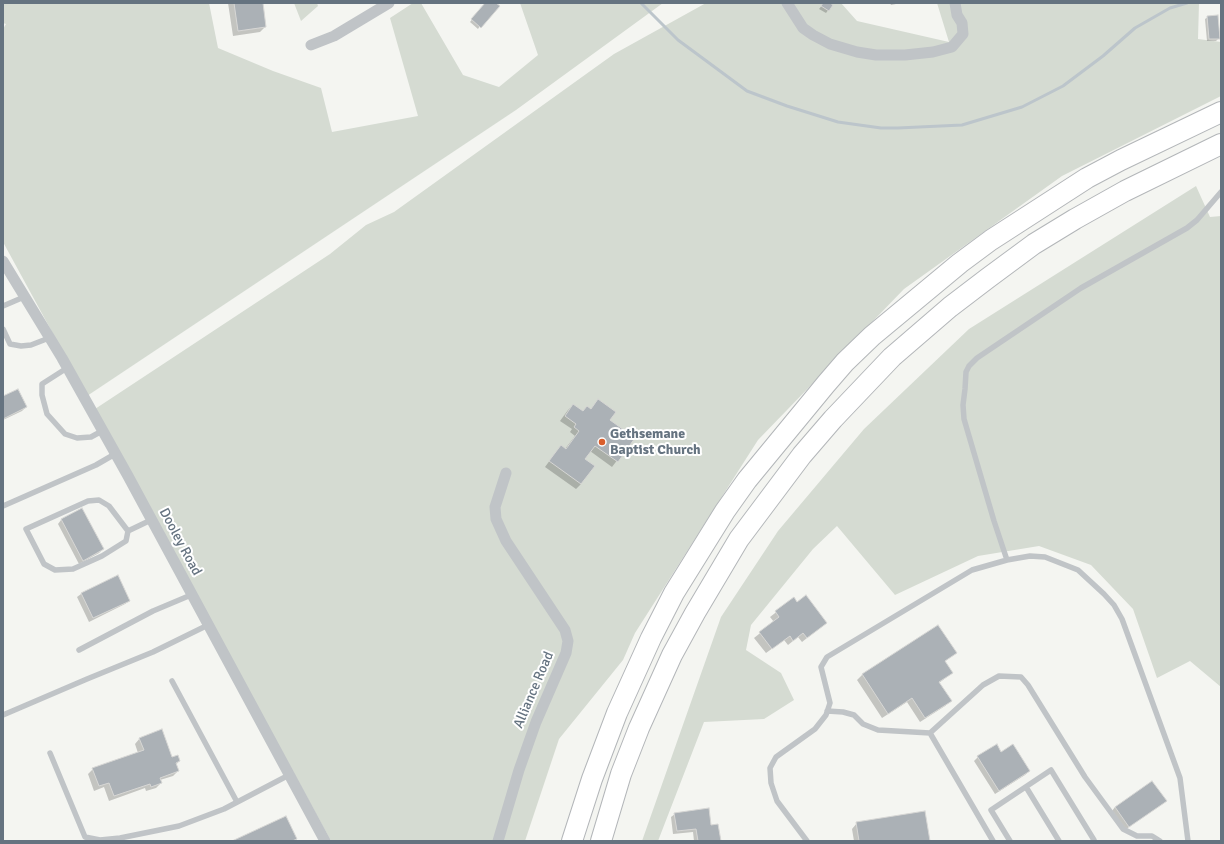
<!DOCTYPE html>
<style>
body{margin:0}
#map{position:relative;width:1224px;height:844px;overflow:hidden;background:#f4f5f1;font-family:Signika,sans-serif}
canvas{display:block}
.frame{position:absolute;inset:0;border:4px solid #657380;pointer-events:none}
</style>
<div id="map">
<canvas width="1224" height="844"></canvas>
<div class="frame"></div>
</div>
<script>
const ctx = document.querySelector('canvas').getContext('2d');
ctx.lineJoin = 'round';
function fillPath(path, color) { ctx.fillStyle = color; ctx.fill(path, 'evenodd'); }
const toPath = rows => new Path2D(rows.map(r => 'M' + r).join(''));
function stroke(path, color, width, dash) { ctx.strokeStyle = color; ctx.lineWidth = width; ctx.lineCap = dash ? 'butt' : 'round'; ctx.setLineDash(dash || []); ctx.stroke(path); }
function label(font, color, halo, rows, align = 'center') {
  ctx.font = font + ' Signika,sans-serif'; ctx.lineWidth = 4; ctx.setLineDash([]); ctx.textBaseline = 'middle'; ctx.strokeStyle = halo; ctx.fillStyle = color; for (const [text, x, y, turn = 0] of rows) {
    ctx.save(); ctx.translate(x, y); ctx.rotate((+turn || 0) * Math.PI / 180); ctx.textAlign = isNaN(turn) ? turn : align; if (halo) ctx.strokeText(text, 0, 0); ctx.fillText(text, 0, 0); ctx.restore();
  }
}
const green = toPath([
 [3,3,209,3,218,48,273,71,321,88,332,132,418,116,390,18,413,3,421,3,463,75,499,87,538,55,520,3,663,3,516,110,87,396,3,242,3,29,6,24,3,23],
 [294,3,317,3,318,6,301,21],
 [706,3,841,3,857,21,949,42,937,3,1199,3,1198,39,1221,42,1221,96,1062,176,904,289,758,440,635,633,623,660,559,739,525,841,331,841,95,409,330,254,366,225,394,212,614,54],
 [1196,186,1210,217,1221,216,1221,687,1190,661,1157,678,1133,609,1091,565,1039,546,978,556,895,595,837,526,813,549,751,625,746,650,781,673,794,700,764,719,704,722,658,841,642,841,721,617,778,531,864,429,969,329]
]);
const shadow = toPath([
 [228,3,262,3,265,27,260,32,233,36],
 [486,3,494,3,478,29,470,22],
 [824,3,828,3,832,5,826,13,819,9],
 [890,3,901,3,891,5],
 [1208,17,1219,38,1216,41,1207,41,1205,19],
 [3,397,26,407,22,411,3,420],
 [599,400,609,421,634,438,612,467,590,451,584,459,581,484,576,489,545,467,556,452,561,446,565,449,575,436,570,432,572,429,560,421,568,410,573,405,582,412,590,410],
 [82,509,103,549,99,553,79,564,58,524,61,520],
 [117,576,129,601,125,604,89,622,77,597,81,594],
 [793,599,797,603,826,623,802,642,798,637,788,645,784,640,766,653,754,638,774,622,770,617],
 [938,626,955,653,944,662,952,673,939,683,951,701,945,706,920,722,907,702,882,718,857,680,862,675],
 [140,738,172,759,179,761,176,765,178,771,173,776,160,780,161,783,156,788,146,791,145,788,109,801,104,787,94,791,88,774,93,769,138,753,135,744],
 [978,757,1029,771,1025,775,995,794,974,761],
 [1165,801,1125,830,1112,811,1115,807],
 [675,814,710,826,720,841,694,841,693,832,673,834,671,817],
 [857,823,929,841,854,841,852,829]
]);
const stream = toPath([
 [641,3,678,40,747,91,787,106,838,122,881,128,898,128,962,125,1022,107,1063,86,1103,56,1135,28,1170,8,1187,3]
]);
const building = toPath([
 [234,3,263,3,266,27,238,31,234,3],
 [485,3,496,3,500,6,481,28,471,19,485,3],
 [823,3,830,3,833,5,829,11,821,6,823,3],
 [1218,15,1220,39,1209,39,1207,16,1218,15],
 [18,389,27,407,3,419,3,396,18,389],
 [598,399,616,412,610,420,635,438,618,462,595,446,585,459,595,466,581,484,549,461,561,445,566,449,579,431,574,427,576,424,565,416,573,404,583,411,587,406,591,409,598,399],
 [82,508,104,549,83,561,61,519,82,508],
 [118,575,130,601,93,618,81,593,118,575],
 [806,595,827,623,807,638,803,633,793,641,790,636,772,649,759,632,779,617,775,611,794,597,797,602,806,595],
 [938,625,957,653,945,661,953,673,939,682,952,701,925,718,912,698,888,714,862,674,938,625],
 [162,729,172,757,178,755,180,761,176,763,179,771,160,778,162,783,151,787,150,784,114,796,109,783,99,786,92,768,144,750,139,738,162,729],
 [997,744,1001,752,1013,744,1030,771,999,791,977,756,997,744],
 [1152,781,1167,801,1129,827,1115,807,1152,781],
 [709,808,711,825,718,824,721,841,698,841,696,829,677,831,674,813,709,808],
 [925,811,930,841,859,841,856,822,925,811],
 [286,816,297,839,292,841,232,841,286,816]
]);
const service = toPath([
 [3,306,24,297],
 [3,329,10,344,21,346,31,345,49,338],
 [67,368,42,384,42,395,47,414,65,434,77,438,91,437,102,431],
 [3,506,96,465,115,454],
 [128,531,126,541,102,556,73,569,55,570,44,564,26,529,88,501,99,500,109,506,128,531,151,520],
 [1007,560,994,521,964,419,963,405,965,389,966,372,969,366,977,358,1081,288,1187,228,1197,220,1221,192],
 [79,650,153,611,191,595],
 [172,681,237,802],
 [827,711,843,712,854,715,863,724,878,730,930,733,993,841],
 [3,715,87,679,153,652,208,625],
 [930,733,983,685,999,676,1021,677,1028,685,1085,777,1123,829,1137,836,1152,836,1160,841],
 [50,753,85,837,100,840,120,838,179,826,224,809,289,775],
 [1026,787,1059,841],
 [807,841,777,801,771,783,770,768,776,757,815,729,826,715,830,703,821,667,827,657,972,570,1007,560,1030,556,1045,557,1078,570,1104,594,1114,605,1122,619,1180,778,1188,841],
 [1010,841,991,810,1051,770,1094,840,1093,841]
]);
const minor = toPath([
 [787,3,803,28,813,35,830,44,857,52,876,55,905,55,933,52,952,47,963,34,962,23,957,15,955,3],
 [311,45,334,36,389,3],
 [3,261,62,358,128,476,325,841],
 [498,841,519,770,536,722,566,653,568,641,565,630,506,541,496,519,495,507,506,473]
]);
const motorway = toPath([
 [572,841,592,779,617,713,651,638,674,593,725,511,747,480,826,384,845,362,872,336,960,263,991,240,1087,178,1121,160,1221,112],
 [601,841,621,774,639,728,672,655,695,613,739,539,802,455,833,419,892,357,950,307,988,278,1034,244,1075,219,1125,191,1221,144]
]);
const markers = [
 [602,442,4,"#d95e2c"]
];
const poiNames = [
 ["Gethsemane",610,434],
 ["Baptist Church",610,450]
];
const streetNames = [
 ["Dooley Road",180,542,62],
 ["Alliance Road",534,690,-67]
];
fillPath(green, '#d5dbd2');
fillPath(shadow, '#0003');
stroke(stream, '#bcc5cb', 3);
fillPath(building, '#abb1b6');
stroke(building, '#d6d6d4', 1);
stroke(motorway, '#b3b6b9', 22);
stroke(service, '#c0c4c7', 5.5);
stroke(minor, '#c0c4c7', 11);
stroke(motorway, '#fff', 20);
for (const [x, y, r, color] of markers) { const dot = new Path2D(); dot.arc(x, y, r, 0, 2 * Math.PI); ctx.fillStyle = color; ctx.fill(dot); stroke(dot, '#fff', 1.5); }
label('bold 14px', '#657380', '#fff', poiNames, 'left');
label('14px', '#657380', '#fff', streetNames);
</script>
